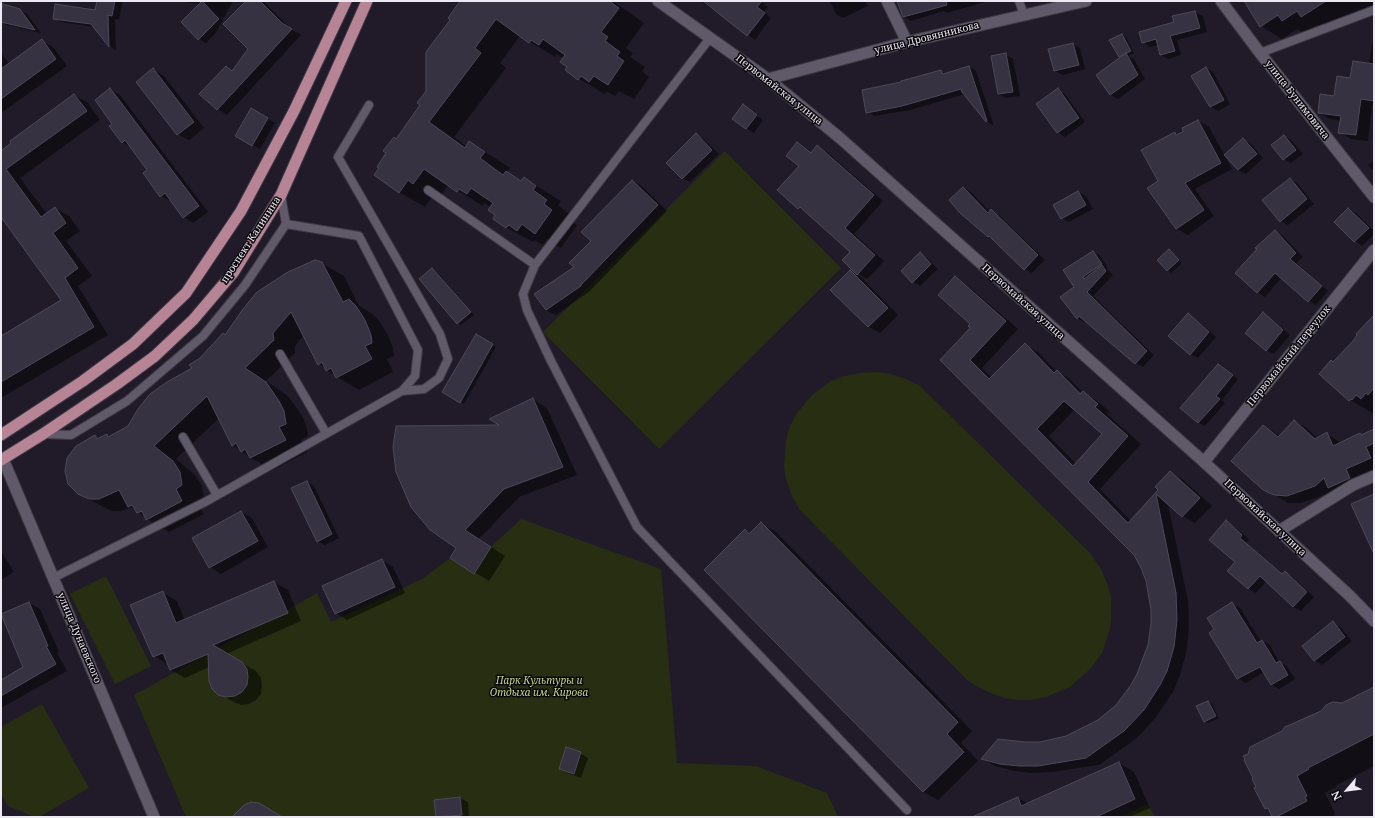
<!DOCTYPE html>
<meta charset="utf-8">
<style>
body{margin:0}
#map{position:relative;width:1375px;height:818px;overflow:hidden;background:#211b29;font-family:"Noto Serif",serif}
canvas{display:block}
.frame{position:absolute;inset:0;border:2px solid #ede9f2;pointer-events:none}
.north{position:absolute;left:1327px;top:770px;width:40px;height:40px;-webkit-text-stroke:3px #0a070d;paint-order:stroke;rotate:242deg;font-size:11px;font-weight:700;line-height:16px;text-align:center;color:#ede9f2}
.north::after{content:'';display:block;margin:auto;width:14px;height:18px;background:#ede9f2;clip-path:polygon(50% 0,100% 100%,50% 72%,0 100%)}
</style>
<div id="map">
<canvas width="1375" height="818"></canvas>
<div class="frame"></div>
<div class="north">N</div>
</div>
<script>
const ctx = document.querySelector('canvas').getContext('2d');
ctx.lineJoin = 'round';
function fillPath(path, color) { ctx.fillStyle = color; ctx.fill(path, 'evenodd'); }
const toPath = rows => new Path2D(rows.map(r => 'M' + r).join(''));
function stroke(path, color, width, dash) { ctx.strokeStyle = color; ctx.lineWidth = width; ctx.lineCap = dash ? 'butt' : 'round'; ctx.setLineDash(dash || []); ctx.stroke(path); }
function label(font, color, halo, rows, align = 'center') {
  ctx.font = font + ' "Noto Serif",serif'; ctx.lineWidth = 3; ctx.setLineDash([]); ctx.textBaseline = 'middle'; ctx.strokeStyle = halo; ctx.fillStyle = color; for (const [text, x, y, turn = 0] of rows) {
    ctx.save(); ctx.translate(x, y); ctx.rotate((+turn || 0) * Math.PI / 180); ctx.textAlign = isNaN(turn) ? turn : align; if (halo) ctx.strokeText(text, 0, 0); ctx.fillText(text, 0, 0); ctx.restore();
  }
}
const green = toPath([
 [725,151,841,268,659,449,543,332],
 [876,372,891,374,906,379,920,386,1090,553,1101,569,1107,583,1111,597,1111,621,1109,632,1102,653,1090,669,1070,687,1046,697,1030,700,1019,700,1004,698,993,694,978,687,967,680,800,510,792,496,786,479,784,467,786,440,790,426,797,413,812,395,831,381,845,376,860,373],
 [521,519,661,569,677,763,756,766,827,793,838,817,186,817,134,695,317,593,331,622,422,579,450,558,474,574,491,547],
 [106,576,151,666,115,684,70,594],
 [42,704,89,788,39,817,34,817,8,806,1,793,1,727],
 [1148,804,1155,817,1119,817]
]);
const shadow = toPath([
 [98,1,123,1,119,20,115,19,116,50,110,46,95,27,61,22,54,18,96,11],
 [178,1,233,1,215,34,206,43,199,39,200,4],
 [247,1,263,1,292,30,301,35,227,115,218,109,201,94,226,67,233,71,250,49],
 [458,1,613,1,644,23,626,48,633,53,630,57,645,67,642,71,649,77,634,99,619,91,615,96,606,91,605,94,579,79,567,70,569,67,564,59,556,54,555,57,520,36,500,63,506,68,454,137,467,147,470,143,495,158,510,168,507,172,522,181,524,178,561,201,558,205,572,216,569,220,577,225,561,248,547,239,543,245,534,240,533,242,507,228,494,218,497,215,491,207,484,203,483,206,448,185,439,198,433,195,425,207,399,192,397,140,421,105,427,91,452,19,459,5,457,3],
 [701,1,760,1,768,7,764,12,771,18,755,40],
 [830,1,865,1,868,6,843,18,836,14],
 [898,1,989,1,947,13,944,11,911,21,904,17],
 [1246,1,1374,1,1374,12,1361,20,1355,17,1323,29,1317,25,1304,33,1297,29,1282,39,1261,26],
 [19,9,27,14,41,33,7,25,1,21,1,16],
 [1195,12,1203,16,1207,32,1177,40,1181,55,1168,59,1161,55,1158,45,1150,47,1143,42],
 [1122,35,1126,37,1134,53,1128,56,1134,59,1145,79,1118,99,1111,95,1097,75,1122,58,1119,57],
 [42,41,53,47,67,66,1,113,1,53,9,64],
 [1372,43,1374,43,1374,105,1372,105,1368,141,1351,139,1340,132,1341,121,1330,119,1319,113,1351,79,1369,64],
 [1073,44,1080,48,1085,69,1063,75,1055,71],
 [1006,55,1013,59,1020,96,1006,98,998,94],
 [969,67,976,71,994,126,986,121,965,94,910,110,875,116,867,112,903,83,902,82,941,71,947,74],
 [1206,68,1213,72,1230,104,1218,111,1211,107],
 [153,69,164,76,204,128,189,140,177,134],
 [110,89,120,95,208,212,193,223,184,217,171,201,161,196,148,170,131,147,122,142,114,124],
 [1058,90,1065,94,1085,122,1065,137,1058,132],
 [74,95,88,103,100,120,20,178,47,214,55,208,69,216,80,231,66,241,92,276,78,286,108,335,1,398,1,337,63,300,1,216,1,152],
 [251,109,275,123,260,149,236,136],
 [750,110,763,120,754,133,746,128],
 [1198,121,1209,127,1232,169,1195,189,1214,216,1188,235,1177,229,1149,188,1159,181,1175,133,1178,135,1184,133],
 [697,135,704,139,719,154,690,182,682,178],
 [1284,136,1291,140,1303,154,1291,163,1284,159],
 [1243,139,1250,143,1263,158,1246,174,1238,170],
 [798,143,812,153,817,147,827,152,883,201,854,234,884,261,867,279,859,274,843,260,851,251,808,213,799,208,800,166],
 [1374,160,1374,172,1368,165],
 [1290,179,1297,183,1314,204,1288,225,1280,221],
 [633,181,642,186,667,211,590,291,556,315,546,310],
 [964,188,971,192,990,212,992,211,999,215,1045,260,1032,273,1025,269,996,241,988,237],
 [1078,192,1086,196,1093,209,1069,222,1061,218],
 [1349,209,1356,213,1374,231,1374,234,1362,246,1355,241,1335,222],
 [1275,231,1282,235,1303,257,1296,263,1328,291,1316,305,1309,301,1282,277,1265,297,1257,292],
 [1169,250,1182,263,1171,273,1158,260],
 [1093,252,1100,256,1108,268,1107,269,1113,275,1093,296,1154,355,1143,367,1136,363,1086,321,1084,322,1077,318,1075,287],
 [920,254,927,258,938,269,920,286,913,282],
 [321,263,344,276,359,306,371,313,378,319,387,333,393,348,394,356,387,359,393,372,359,390,337,377,319,364,304,335,295,346,295,353,266,381,288,396,301,414,306,425,308,436,301,440,307,452,273,470,251,458,233,445,219,418,176,459,195,475,202,486,204,498,197,502,204,514,169,532,147,519,131,507,122,511,112,511,78,494,95,437,99,439,107,435,111,437,128,427,193,369,200,359,225,335],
 [432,269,436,271,474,315,461,325,458,324,420,279],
 [850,271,861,277,898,315,880,333,869,327,832,290],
 [955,277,967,285,1018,329,982,368,992,378,1025,345,1038,352,1057,372,1070,379,1083,393,1096,400,1110,412,1107,414,1141,444,1100,489,1131,521,1159,490,1170,472,1183,480,1212,506,1195,523,1183,516,1168,504,1188,601,1189,628,1186,654,1179,678,1173,692,1156,717,1137,738,1099,765,1052,772,1032,773,1014,771,995,766,983,759,1025,743,1056,740,1078,732,1099,720,1117,705,1132,686,1143,664,1149,646,1152,623,1151,597,1142,567,1134,554,941,360,971,328,972,324],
 [1063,378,1068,380,1085,397,1083,398],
 [1075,409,1103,434,1076,464,1049,436],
 [1263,313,1270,318,1290,335,1274,354,1266,350],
 [1188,314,1195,319,1216,337,1198,358,1190,354],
 [1374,315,1374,414,1350,400,1334,363,1353,342],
 [476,335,496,347,464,404,443,392],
 [1218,365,1238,379,1222,400,1225,403,1205,426,1199,423,1182,407],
 [533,399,547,408,577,475,519,497,479,539,505,556,489,581,451,558,458,547,502,426],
 [1295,421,1308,429,1318,439,1327,434,1341,443,1360,434,1363,436,1374,430,1374,470,1360,477,1343,495,1333,489,1329,493,1301,503,1288,503,1262,488,1264,426,1280,436],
 [307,482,314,486,339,538,325,545,317,541],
 [241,512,252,518,268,547,221,574,210,567,194,538],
 [1226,522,1233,526,1249,539,1246,543,1283,574,1285,572,1292,576,1314,597,1301,611,1293,607,1266,581,1256,593,1249,589,1228,571,1236,562],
 [761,523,776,532,972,731,961,743,978,761,938,800,923,792,745,531,751,534],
 [1,551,14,572,1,580],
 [381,560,393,567,405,593,347,620,336,613],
 [274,582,288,590,301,621,226,654,256,671,261,678,262,686,261,694,256,700,249,704,241,705,234,702,219,694,209,667,185,678,171,670,169,665,154,656,162,592,177,601,185,621],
 [29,603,40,609,59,652,57,653,67,671,1,708,1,681,25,668],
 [1232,604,1240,608,1261,642,1262,641,1270,645,1279,662,1287,666,1295,679,1279,689,1272,685,1264,672,1246,683,1238,678,1210,633,1215,630],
 [1333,623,1340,627,1352,641,1322,665,1315,660,1304,646],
 [1374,688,1374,766,1337,785,1337,786,1325,793,1335,813,1333,814,1335,817,1276,817,1270,811,1266,808,1342,704],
 [1208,702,1212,704,1219,718,1208,723,1205,721],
 [580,753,588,758,581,778,567,773,560,769],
 [1119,763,1134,772,1150,808,1129,817,975,817,1018,798,1028,804],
 [460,798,468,802,469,817,437,817,436,800]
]);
const building = toPath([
 [97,1,115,1,112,16,108,15,109,47,91,24,53,19,55,4,95,10,97,1],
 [202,1,219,19,198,40,181,22,202,1],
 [246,1,260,1,282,23,292,29,217,110,199,94,226,66,232,71,248,49,223,24,246,1],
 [460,1,609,1,619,8,601,32,608,37,605,41,620,52,617,56,624,61,608,85,594,76,589,82,581,76,578,80,565,70,567,67,560,62,565,55,543,39,539,45,531,40,529,43,496,19,475,48,481,53,429,122,465,148,469,141,485,152,480,158,503,175,506,171,521,181,524,177,536,186,533,190,547,200,544,204,552,210,535,234,522,224,517,231,509,225,506,228,493,219,495,215,488,210,493,203,471,188,467,194,459,189,457,192,424,169,413,184,408,180,399,193,374,175,379,168,377,167,386,153,383,151,394,137,396,139,420,105,417,103,426,91,426,52,450,20,448,18,460,1],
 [703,1,762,1,757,7,765,13,747,36,703,1],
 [897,1,946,1,947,5,903,17,897,1],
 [1244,1,1326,1,1301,17,1297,11,1282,21,1278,15,1260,27,1244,1],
 [3,4,20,9,35,30,1,22,1,12,3,4],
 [1195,11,1200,28,1170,36,1175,51,1160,55,1156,39,1142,43,1139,32,1174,22,1172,16,1195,11],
 [1122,34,1131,51,1119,57,1109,40,1122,34],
 [42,39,56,59,1,99,1,69,42,39],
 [1073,43,1079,65,1054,71,1048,49,1073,43],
 [1006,53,1013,92,998,94,991,56,1006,53],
 [1126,53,1138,75,1110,95,1096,75,1126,53],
 [1353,61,1374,64,1374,101,1361,99,1356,135,1338,133,1341,116,1318,113,1320,94,1334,96,1337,76,1350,78,1353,61],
 [969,66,987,121,986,122,962,92,961,89,902,106,866,113,862,90,901,82,901,81,941,70,943,74,969,66],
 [1206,67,1224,100,1210,107,1191,76,1206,67],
 [153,68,194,122,177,135,136,82,153,68],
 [110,88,199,206,183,218,165,193,160,197,143,173,147,170,125,140,122,143,109,126,112,124,95,100,110,88],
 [1058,88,1079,118,1057,133,1036,104,1058,88],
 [74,94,87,111,6,169,41,217,55,207,66,223,53,233,78,268,65,278,94,327,1,382,1,336,61,300,1,217,1,151,11,143,10,141,74,94],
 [743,104,757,115,746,129,732,119,743,104],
 [251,108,268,118,252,146,235,136,251,108],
 [1198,120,1221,163,1185,183,1204,210,1176,229,1147,188,1158,181,1141,150,1175,132,1176,135,1183,132,1182,128,1198,120],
 [696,133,712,150,682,179,666,163,696,133],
 [1284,135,1296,150,1283,160,1271,145,1284,135],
 [1243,138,1257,154,1238,170,1224,155,1243,138],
 [797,142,811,153,817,145,874,195,845,228,875,255,857,275,842,260,850,252,800,207,798,209,777,190,799,166,786,156,797,142],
 [1290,178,1307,199,1280,222,1262,200,1290,178],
 [632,180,658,205,581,285,581,286,546,310,534,294,574,267,569,263,591,241,581,232,632,180],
 [963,187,988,213,991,209,1038,255,1024,270,989,236,988,237,960,213,949,200,963,187],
 [1078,191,1086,205,1061,219,1053,205,1078,191],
 [1348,208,1369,228,1354,242,1334,222,1348,208],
 [1275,230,1296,253,1290,259,1322,286,1308,302,1275,273,1257,293,1235,273,1257,249,1255,248,1275,230],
 [1169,249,1179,260,1167,271,1157,260,1169,249],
 [1093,251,1102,264,1083,277,1084,279,1102,265,1106,271,1087,292,1147,351,1135,364,1079,316,1077,319,1060,297,1074,287,1063,270,1093,251],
 [920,252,931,264,912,283,901,271,920,252],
 [315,260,322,262,343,302,349,299,356,306,365,320,371,335,372,343,365,346,372,359,336,378,331,368,326,371,322,362,318,365,291,312,273,333,274,340,245,368,266,382,279,401,284,411,286,424,279,427,286,440,250,458,245,449,241,452,236,443,232,446,207,396,154,446,173,461,180,472,182,485,176,489,182,501,146,520,142,511,137,513,132,505,128,507,119,490,99,499,89,499,78,494,68,484,65,471,67,458,76,446,95,435,97,439,107,434,108,437,128,426,138,409,150,394,167,382,192,368,189,365,200,358,223,333,225,335,243,309,257,292,288,272,315,260],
 [432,268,471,312,457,324,419,279,432,268],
 [850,270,888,308,868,327,830,290,850,270],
 [955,276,1006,321,970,360,989,379,1025,343,1054,373,1057,370,1080,394,1083,391,1098,404,1095,407,1128,436,1088,482,1128,523,1158,490,1155,487,1170,471,1200,498,1182,517,1156,494,1176,593,1177,620,1174,647,1167,671,1160,685,1144,710,1124,731,1086,758,1038,766,1019,766,1000,764,981,759,998,739,1025,742,1040,742,1066,736,1098,720,1116,705,1131,685,1137,674,1148,645,1151,623,1151,610,1146,581,1141,568,1134,555,940,360,970,328,968,326,970,324,938,295,955,276],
 [1064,401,1102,434,1073,466,1037,429,1064,401],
 [1263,312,1283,330,1266,351,1245,333,1263,312],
 [1188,313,1209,332,1190,355,1168,336,1188,313],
 [1374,315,1374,388,1368,395,1366,393,1361,399,1356,395,1352,400,1351,399,1349,401,1319,374,1331,360,1333,362,1353,341,1357,335,1356,334,1374,315],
 [476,334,493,344,460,403,442,392,476,334],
 [1218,364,1233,375,1216,396,1220,399,1198,423,1180,408,1218,364],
 [533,398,563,467,504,489,465,530,491,547,474,574,450,558,456,548,430,530,411,507,396,472,393,447,396,426,499,425,489,419,533,398],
 [1294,420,1315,439,1327,432,1333,446,1360,433,1361,435,1374,429,1374,443,1366,447,1371,458,1346,469,1350,478,1328,488,1324,478,1315,486,1287,496,1274,495,1267,492,1262,489,1231,461,1263,425,1278,437,1294,420],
 [307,481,332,534,317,542,291,488,307,481],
 [1374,494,1374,554,1351,504,1374,494],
 [241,511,258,541,209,568,192,538,241,511],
 [1226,520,1242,535,1240,538,1282,574,1285,571,1307,592,1293,607,1260,576,1248,589,1227,571,1235,562,1209,540,1226,520],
 [761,522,958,722,947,734,964,752,923,792,704,570,745,529,749,534,761,522],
 [382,559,395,587,335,614,322,586,382,559],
 [274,581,288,613,213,645,242,662,247,669,248,677,247,685,242,692,235,696,226,697,218,695,212,689,209,681,208,654,170,670,163,653,153,657,130,605,163,591,176,623,274,581],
 [29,602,48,646,46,646,56,664,1,696,1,680,23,667,1,614,29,602],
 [1232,602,1257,643,1262,640,1276,663,1280,661,1288,675,1271,685,1260,667,1237,679,1209,633,1214,629,1207,618,1232,602],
 [1333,621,1345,637,1314,661,1302,646,1333,621],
 [1374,687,1374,734,1308,768,1309,769,1297,776,1307,796,1305,797,1307,801,1276,817,1272,817,1268,808,1265,809,1254,788,1256,787,1252,779,1253,778,1244,760,1245,759,1243,756,1248,754,1250,747,1282,731,1285,727,1321,711,1326,705,1333,702,1342,703,1374,687],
 [1208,701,1216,716,1204,722,1196,706,1208,701],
 [566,747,581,752,574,774,559,769,566,747],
 [1119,762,1135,799,1096,817,972,817,1018,797,1021,806,1119,762],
 [460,797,462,815,436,817,434,800,460,797],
 [251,802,259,803,282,817,232,817,244,805,251,802]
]);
const service = toPath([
 [1019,1,1024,15],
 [710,38,535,265,523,294,527,310,551,361,637,527,907,810],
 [1260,53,1374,10],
 [369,105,338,157,440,334,448,359,439,378,424,389,402,391],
 [428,190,535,265],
 [280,354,326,433],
 [43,434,71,435,127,401,203,336,245,285,286,224,281,195],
 [183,437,217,495],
 [53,578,207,501,402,391,415,376,418,350,359,236,286,224]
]);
const minor = toPath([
 [887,1,907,42],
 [1221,1,1260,53,1374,197],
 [768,79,907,42,1086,1],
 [1204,462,1374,250],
 [1279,531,1353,485,1374,476]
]);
const tertiary = toPath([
 [658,1,768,79,840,138,1204,462,1350,596,1374,621]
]);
const secondary = toPath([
 [3,459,154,817]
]);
const primary = toPath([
 [1,435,83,381,133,344,186,293,241,211,294,111,346,1],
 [1,460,43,434,117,384,155,356,193,320,233,273,281,195,367,1]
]);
const streetNames = [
 ["улица Дровянникова",927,38,-14],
 ["Первомайская улица",779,90,38],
 ["улица Бунимовича",1297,100,52],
 ["проспект Калинина",251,240,-57],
 ["Первомайская улица",1023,302,42],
 ["Первомайский переулок",1289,356,-51],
 ["Первомайская улица",1265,518,43],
 ["улица Дунаевского",79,638,67]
];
const parkNames = [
 ["Парк Культуры и",539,681],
 ["Отдыха им. Кирова",539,693]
];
fillPath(green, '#272e12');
fillPath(shadow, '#0007');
fillPath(building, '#363241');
stroke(building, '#4e4959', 1);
stroke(service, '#3d3842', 10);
stroke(minor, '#3d3842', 13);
stroke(tertiary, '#3d3842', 13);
stroke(secondary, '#3d3842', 13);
stroke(primary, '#3d3842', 13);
stroke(service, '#5f5969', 8);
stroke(minor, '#5f5969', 11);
stroke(tertiary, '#5f5969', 11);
stroke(secondary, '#5f5969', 11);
stroke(primary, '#b78496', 11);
label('10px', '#ede9f2', '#0a070d', streetNames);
label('italic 10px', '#c4d98a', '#0a070d', parkNames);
</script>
